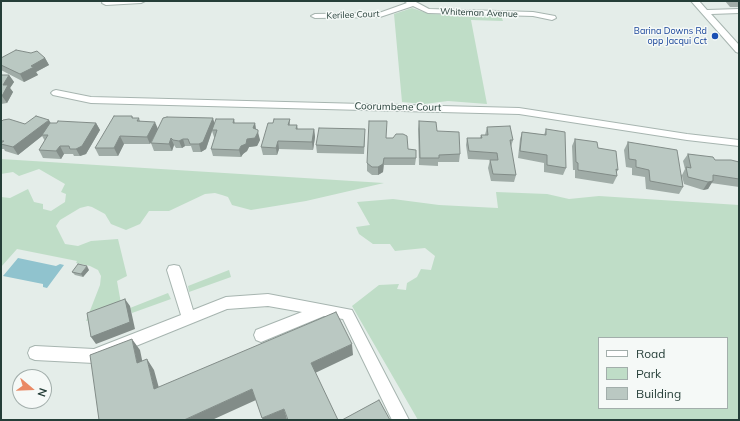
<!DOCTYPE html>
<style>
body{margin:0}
#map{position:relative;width:740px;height:421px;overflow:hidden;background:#e4ede9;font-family:Mulish,sans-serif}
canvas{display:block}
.frame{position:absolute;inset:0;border:2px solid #253e38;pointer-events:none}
.legend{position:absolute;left:598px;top:337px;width:130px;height:72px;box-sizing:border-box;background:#f5f9f7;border:1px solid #a2aeab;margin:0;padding:5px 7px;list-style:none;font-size:12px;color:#253e38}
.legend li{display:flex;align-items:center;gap:8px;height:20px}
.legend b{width:20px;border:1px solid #a2aeab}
.north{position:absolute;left:12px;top:369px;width:40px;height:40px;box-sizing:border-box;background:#f5f9f7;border:1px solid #a2aeab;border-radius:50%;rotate:109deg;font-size:11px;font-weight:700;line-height:16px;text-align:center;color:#253e38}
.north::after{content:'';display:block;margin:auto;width:14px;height:18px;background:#ea8965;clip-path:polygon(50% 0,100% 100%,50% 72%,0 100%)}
</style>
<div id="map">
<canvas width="740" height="421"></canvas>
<div class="frame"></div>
<ul class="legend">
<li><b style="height:5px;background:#fff"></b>Road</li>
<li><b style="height:11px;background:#bfddc7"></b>Park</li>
<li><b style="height:11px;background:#bac8c2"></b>Building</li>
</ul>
<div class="north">N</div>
</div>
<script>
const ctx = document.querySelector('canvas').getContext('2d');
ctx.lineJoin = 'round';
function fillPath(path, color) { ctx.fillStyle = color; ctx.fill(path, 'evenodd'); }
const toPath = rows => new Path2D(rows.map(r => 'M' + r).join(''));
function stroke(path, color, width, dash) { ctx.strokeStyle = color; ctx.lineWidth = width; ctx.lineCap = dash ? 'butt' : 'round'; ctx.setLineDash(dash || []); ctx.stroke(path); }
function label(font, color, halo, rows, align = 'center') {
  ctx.font = font + ' Mulish,sans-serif'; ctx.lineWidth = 3; ctx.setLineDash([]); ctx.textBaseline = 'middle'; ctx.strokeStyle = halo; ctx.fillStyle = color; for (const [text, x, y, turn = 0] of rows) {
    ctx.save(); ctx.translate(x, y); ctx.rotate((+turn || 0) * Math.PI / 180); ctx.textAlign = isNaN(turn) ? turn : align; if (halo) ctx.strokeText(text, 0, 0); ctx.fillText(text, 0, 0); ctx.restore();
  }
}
const green = toPath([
 [412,8,430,14,501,16,503,21,471,20,487,104,448,101,424,104,402,102,394,14],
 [1,159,384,183,306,201,251,210,232,205,228,197,222,195,215,193,205,194,169,211,149,211,140,224,126,230,111,224,105,214,92,207,88,206,80,208,60,220,56,226,65,244,78,246,91,241,118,239,127,276,117,281,122,309,92,320,86,321,100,285,101,276,98,270,90,266,76,263,77,261,17,249,1,267,1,197,10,198,28,189,34,202,43,204,43,209,51,211,65,202,66,194,61,192,65,184,39,169,19,176,13,172,1,174],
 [496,192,547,194,569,199,599,196,739,205,739,420,418,420,352,306,379,285,399,284,397,289,406,290,407,283,417,277,421,269,431,270,435,256,425,248,395,251,390,244,373,244,359,234,356,227,370,225,357,202,393,199,439,205,498,208],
 [599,338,727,338,727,408,599,408],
 [229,270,231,277,189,292,188,286],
 [168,293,171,299,132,313,130,308]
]);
const water = toPath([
 [18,258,56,266,60,264,64,265,47,288,43,287,43,284,3,276]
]);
const minor = toPath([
 [103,1,145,1,141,3,106,5,102,3,103,1],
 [404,1,414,1,429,9,533,12,555,16,556,18,552,20,533,16,428,13,413,6,380,17,315,18,311,16,315,14,379,13,407,3,404,1],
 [691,1,699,1,707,10,739,9,739,13,711,14,739,45,739,53,736,52,691,1],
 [56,90,91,97,519,108,687,134,739,140,739,146,687,140,519,114,91,103,53,95,51,93,53,91,56,90],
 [174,265,179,266,181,270,193,310,226,297,268,294,352,310,409,420,392,420,343,319,324,316,261,342,256,340,254,335,256,330,302,312,268,306,227,309,94,363,35,360,30,358,28,353,30,348,35,346,94,349,181,315,167,270,169,266,174,265]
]);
const wall = toPath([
 [725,1,739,1,739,7,730,7],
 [1,58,45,58,49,65,36,72,38,75,24,82,1,70],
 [1,75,9,75,14,82,10,88,13,92,7,103,1,104],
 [132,116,133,118,139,118,140,121,158,129,150,144,124,144,118,156,99,156,95,148],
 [234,119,235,123,255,123,256,129,260,140,257,146,249,147,247,151,243,154,241,157,213,156,211,149,215,137,214,137,212,131,206,149,201,152,193,152,191,146,185,146,182,148,176,148,174,145,172,151,154,151,151,143,214,124],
 [290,119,290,125,297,125,298,129,314,129,315,137,313,150,279,149,277,155,263,155,261,147,273,123],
 [419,121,460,154,459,162,438,162,438,166,419,165,418,129],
 [1,122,25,124,96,123,100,130,86,154,80,156,74,156,73,154,64,154,61,159,43,158,39,150,45,141,42,136,18,155,5,151,4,149,1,149],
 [487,127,513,140,511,147,516,175,514,182,491,181,488,168,490,160,468,159,466,145,467,138,480,138,481,135,485,135],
 [546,129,566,168,563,175,544,172,544,163,518,158,520,139,522,132,544,135],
 [365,137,364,154,317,153,316,145],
 [386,138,408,149,416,158,415,165,384,165,383,172,378,175,372,175,367,171,367,163],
 [575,139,598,148,618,170,616,173,617,176,613,184,575,178,575,170,573,170,572,146],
 [628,142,682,175,685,169,683,161,688,154,715,160,739,162,739,187,711,183,708,189,703,190,684,184,682,176,683,187,679,194,646,189,645,177,632,175,632,168,626,167,624,150],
 [89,270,83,277,75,275,72,272]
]);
const shadedWall = toPath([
 [45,58,49,65,36,72,38,75,24,82,20,74,31,66],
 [9,75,14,82,10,88,13,92,7,103,2,96,3,85],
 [213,118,215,125,212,130,212,131,206,149,201,152,199,144],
 [49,120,53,127,42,135,42,136,18,155,13,147],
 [155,122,158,129,150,144,147,137],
 [96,123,100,130,86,154,80,156,76,149],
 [255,123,256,131,253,128],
 [314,129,315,137,313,150,312,142],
 [258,132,260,140,257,146,249,147,247,151,243,154,241,157,239,150,241,146,247,139],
 [120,136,124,144,118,156,114,148],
 [171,138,174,145,172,151,169,144],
 [183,139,185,146,182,148,179,141],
 [278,141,279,149,277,155,276,148],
 [60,146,64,154,61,159,56,151],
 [384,158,383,172,378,175,378,167],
 [713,181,708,189,703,190,708,182],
 [87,266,89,270,83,277,81,274],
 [125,299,130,306,135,329,96,344,91,337],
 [132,339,140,350,145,374,137,363],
 [352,344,353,355,313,374,311,363],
 [147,359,154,370,162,399,154,389],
 [252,389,256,400,212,420,184,420],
 [284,409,287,419,285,420,263,420,262,418]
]);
const building = toPath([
 [16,50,31,53,37,51,45,58,31,66,34,67,20,74,1,65,1,58,16,50],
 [1,75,9,75,3,85,8,85,2,96,1,96,1,75],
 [36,116,49,120,13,147,1,144,1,143,4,141,1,141,1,122,3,120,9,119,25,124,36,116],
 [114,116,132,116,132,118,139,118,137,121,155,122,147,137,120,136,114,148,95,148,114,116],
 [167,117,213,118,203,142,199,144,190,144,188,139,183,139,179,141,173,140,171,138,169,144,151,143,163,118,167,117],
 [216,119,234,119,233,123,255,123,253,128,258,130,258,132,255,138,247,139,246,144,241,146,239,150,211,149,217,130,212,130,216,119],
 [274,119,290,119,288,125,297,125,296,129,314,129,312,142,278,141,276,148,261,147,268,123,273,123,274,119],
 [58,121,96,123,82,146,76,149,70,149,69,146,60,146,56,151,39,150,48,135,42,135,50,123,57,123,58,121],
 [369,121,387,121,386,138,393,138,396,134,403,134,407,136,408,149,416,150,416,158,384,158,383,164,378,167,372,167,367,163,369,121],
 [419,121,436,122,437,131,459,132,460,154,439,155,439,158,420,158,419,121],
 [510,126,513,140,510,140,516,175,493,174,490,160,498,160,497,153,469,151,467,138,482,138,481,135,488,135,487,127,510,126],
 [319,128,365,129,364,147,316,145,319,128],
 [546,129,565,132,566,168,547,165,547,155,520,151,522,132,546,135,546,129],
 [575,139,597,142,598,148,616,151,618,170,616,169,617,176,578,170,578,163,576,162,575,139],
 [628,142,677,150,683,187,650,181,649,170,636,167,636,160,629,159,628,142],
 [688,154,713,157,715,160,731,160,739,162,739,179,713,175,713,181,708,182,688,177,686,167,691,168,688,154],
 [78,264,87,266,81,274,72,272,78,264],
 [125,299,130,322,91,337,87,313,125,299],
 [336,312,352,344,311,363,338,420,288,420,284,409,262,418,252,389,184,420,99,420,90,355,132,339,137,363,147,359,154,389,336,312],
 [379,400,390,420,342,420,379,400]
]);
const markers = [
 [715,36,4,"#1a4fb4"]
];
const farStreetnames = [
 ["Whiteman Avenue",479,13,2],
 ["Kerilee Court",353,15,-2]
];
const farTransitnames = [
 ["Barina Downs Rd",707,31],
 ["opp Jacqui Cct",707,41]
];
const streetNames = [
 ["Coorumbene Court",398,107,1]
];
fillPath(green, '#bfddc7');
fillPath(water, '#90c3ce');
stroke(minor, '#a7b5b0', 2);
fillPath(minor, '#fff');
fillPath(wall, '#a0aca7');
fillPath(shadedWall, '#828c88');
fillPath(building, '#bac8c2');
stroke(building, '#828c88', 1);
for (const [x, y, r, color] of markers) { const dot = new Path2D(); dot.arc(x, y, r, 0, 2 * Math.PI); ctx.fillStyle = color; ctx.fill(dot); stroke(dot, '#f5f9f7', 1.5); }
label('9px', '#253e38', '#f5f9f7', farStreetnames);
label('9px', '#164399', '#f5f9f7', farTransitnames, 'right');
label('10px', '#253e38', '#f5f9f7', streetNames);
</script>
